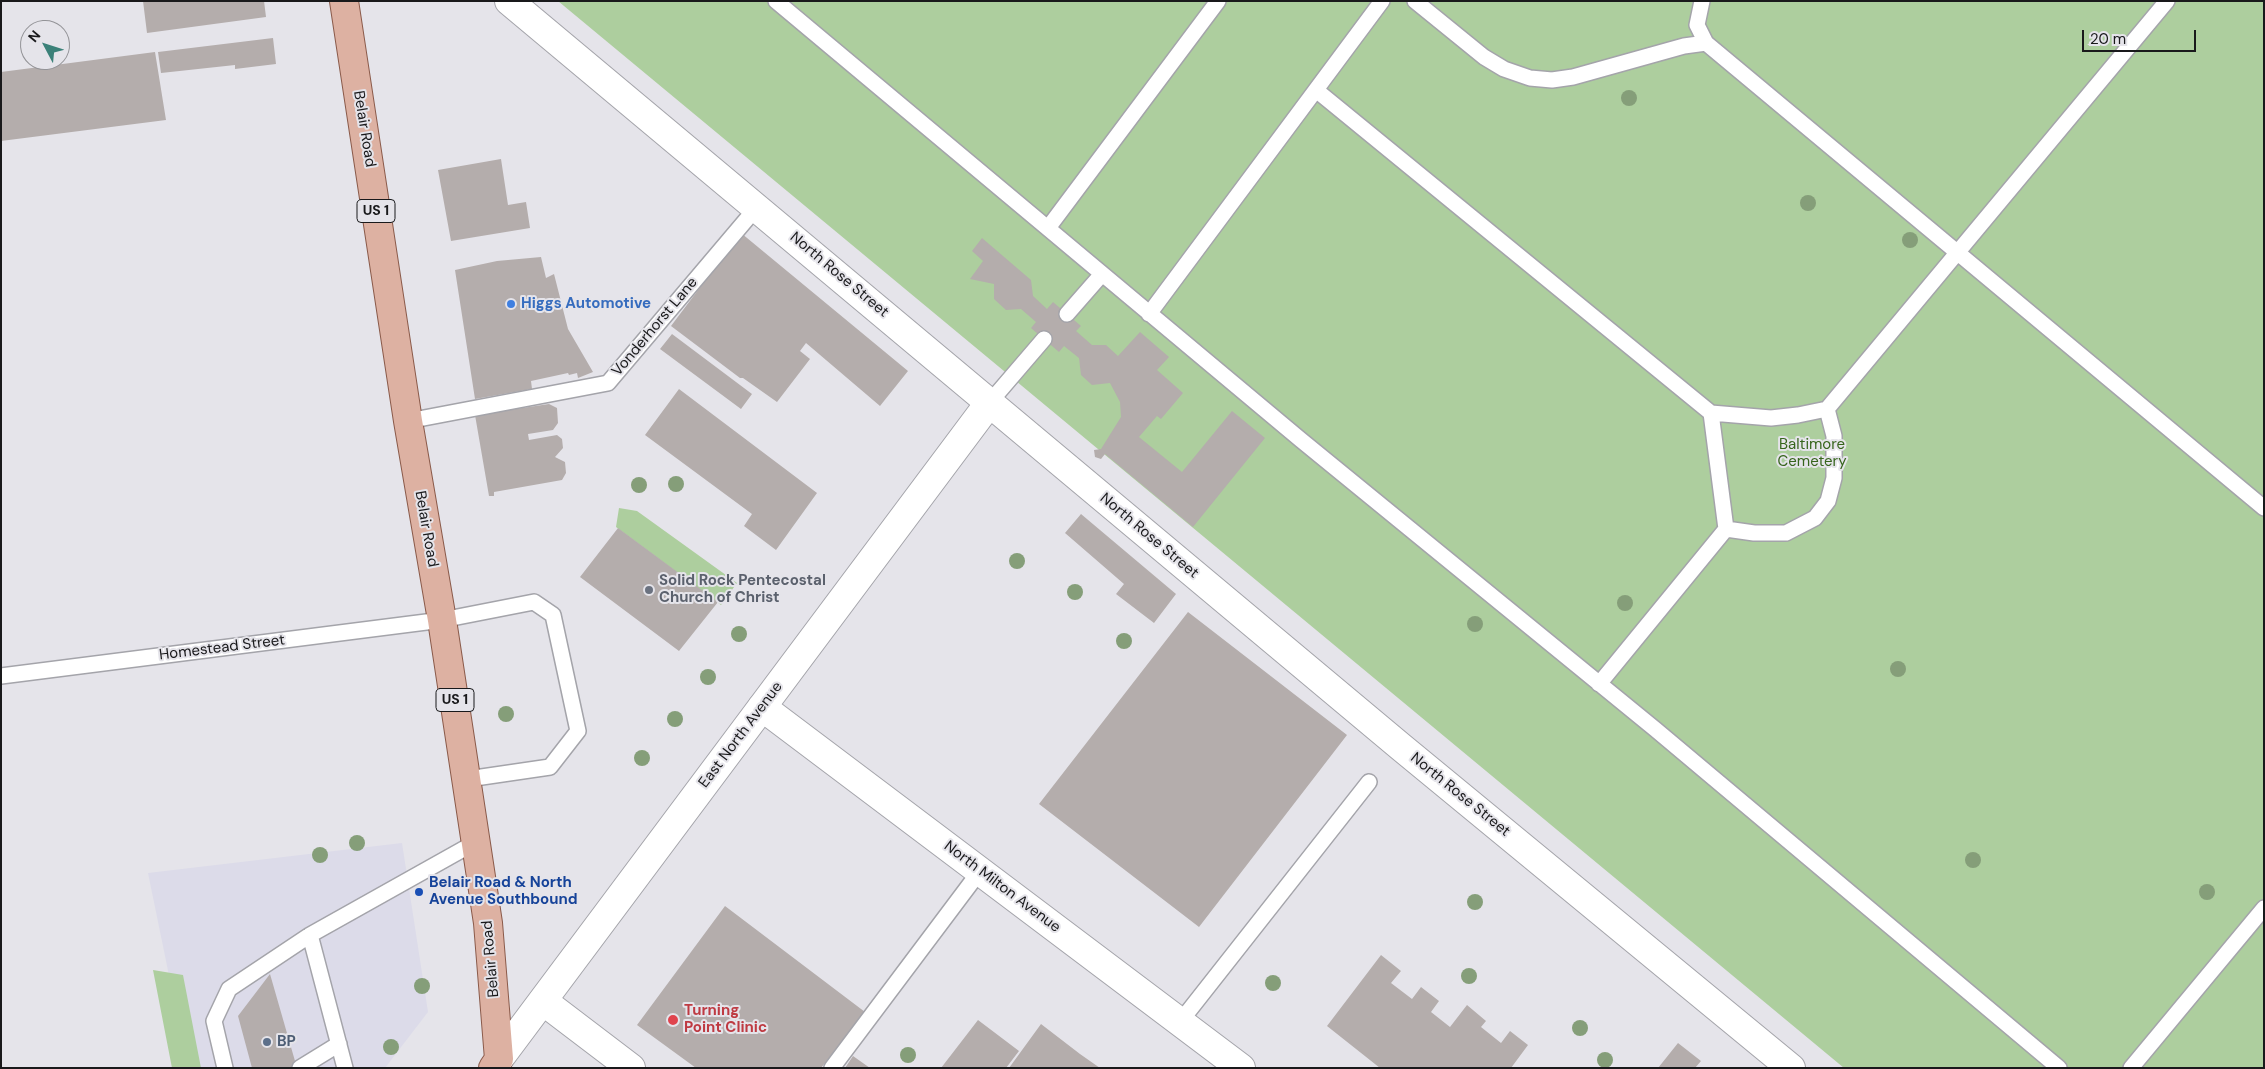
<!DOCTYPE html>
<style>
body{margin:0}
#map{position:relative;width:2265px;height:1069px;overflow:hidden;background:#e5e4ea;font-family:"DM Sans",sans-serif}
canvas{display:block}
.frame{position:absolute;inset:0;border:2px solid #19191b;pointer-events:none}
.north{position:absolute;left:20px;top:20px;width:50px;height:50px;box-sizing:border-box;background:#e5e4ea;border:1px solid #939397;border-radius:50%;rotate:310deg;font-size:14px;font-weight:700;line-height:20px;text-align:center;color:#19191b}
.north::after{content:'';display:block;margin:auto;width:18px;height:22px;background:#3b8179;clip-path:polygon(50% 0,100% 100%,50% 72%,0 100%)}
.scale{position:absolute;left:2082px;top:30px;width:114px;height:22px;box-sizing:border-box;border:2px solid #19191b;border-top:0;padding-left:6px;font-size:15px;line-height:18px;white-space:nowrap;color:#19191b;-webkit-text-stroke:4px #e5e4ea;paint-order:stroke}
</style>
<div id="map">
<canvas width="2265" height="1069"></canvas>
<div class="frame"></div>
<div class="north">N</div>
<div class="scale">20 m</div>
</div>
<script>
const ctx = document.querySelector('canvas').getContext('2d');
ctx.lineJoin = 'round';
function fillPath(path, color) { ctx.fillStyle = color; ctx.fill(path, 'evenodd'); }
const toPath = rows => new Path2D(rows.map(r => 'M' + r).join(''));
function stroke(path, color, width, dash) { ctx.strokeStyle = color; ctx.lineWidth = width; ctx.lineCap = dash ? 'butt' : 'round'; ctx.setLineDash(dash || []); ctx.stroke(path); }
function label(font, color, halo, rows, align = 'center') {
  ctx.font = font + ' "DM Sans",sans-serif'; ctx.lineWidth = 4; ctx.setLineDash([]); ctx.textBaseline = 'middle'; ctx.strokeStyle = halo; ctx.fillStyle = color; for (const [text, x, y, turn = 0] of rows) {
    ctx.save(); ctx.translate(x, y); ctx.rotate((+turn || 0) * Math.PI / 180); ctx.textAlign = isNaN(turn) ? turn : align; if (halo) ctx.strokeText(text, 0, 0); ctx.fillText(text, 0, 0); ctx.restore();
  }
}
const built = toPath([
 [402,843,428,1012,385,1068,188,1068,148,873]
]);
const green = toPath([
 [558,1,2264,1,2264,1068,1844,1068],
 [619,508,637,511,737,583,721,605,616,527],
 [153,970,183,975,201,1068,172,1068]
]);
const building = toPath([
 [143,1,264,1,266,17,147,33],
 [273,38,276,64,235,69,235,65,161,73,158,52],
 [155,52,166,120,1,141,1,72],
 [501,159,508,205,526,202,530,228,451,241,438,170],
 [741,233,908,371,880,406,806,343,800,351,810,359,777,402,743,378,740,378,671,326],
 [982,238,1031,280,1033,296,1047,309,1053,302,1081,326,1076,331,1092,345,1106,345,1118,356,1140,332,1169,357,1157,370,1183,393,1161,419,1157,416,1139,437,1182,472,1232,411,1265,438,1193,527,1105,454,1101,459,1095,457,1094,450,1101,449,1121,417,1120,402,1110,383,1092,385,1081,375,1079,358,1064,346,1059,352,1031,328,1036,322,1021,309,1006,310,994,299,994,284,970,279,983,261,972,251],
 [541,257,546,278,554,274,568,329,593,372,578,378,577,373,569,375,568,373,531,381,532,389,475,399,455,270,497,261],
 [672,334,752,394,741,409,660,349],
 [679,389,817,493,776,550,744,526,752,514,645,435],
 [549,404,557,408,558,423,553,430,528,434,529,440,557,435,562,439,563,448,555,457,565,462,566,473,562,480,494,492,494,496,489,496,475,415],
 [1081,514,1176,594,1154,623,1116,594,1124,584,1065,533],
 [618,528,718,602,679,651,580,577],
 [1188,612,1347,735,1199,927,1039,804],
 [725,906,865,1012,821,1068,696,1068,637,1025],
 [1381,955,1401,971,1391,983,1412,999,1421,987,1439,1001,1431,1012,1450,1027,1467,1005,1486,1021,1481,1027,1501,1043,1510,1031,1528,1045,1511,1068,1380,1068,1327,1026],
 [270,974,297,1068,252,1068,238,1016],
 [978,1020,1019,1051,1006,1068,941,1068],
 [1041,1024,1080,1054,1100,1068,1009,1068],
 [1678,1043,1701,1061,1695,1068,1658,1068],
 [853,1056,870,1068,845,1068]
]);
const service = toPath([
 [776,1,1301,440,1655,729,2059,1068],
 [1415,1,1484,57,1504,69,1530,78,1552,80,1573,77,1684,46,1706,43],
 [1702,1,1697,25,1706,43,2264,508],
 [1316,90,1711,413,1771,418,1798,415,1827,409],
 [1048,228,1218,1],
 [1067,314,1102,274],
 [1149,314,1382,1],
 [990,402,1044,339],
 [1711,413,1726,529],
 [408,421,608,383,757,207],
 [1,676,442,620,534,602,553,615,578,731,550,767,468,779],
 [1599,684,1726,529,1754,533,1786,533,1815,518,1828,501,1834,478,1834,436,1827,409,2167,1],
 [310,935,345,1068],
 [1180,1022,1369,782],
 [225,1068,214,1021,229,989,310,935,476,842],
 [300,1068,339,1044],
 [832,1068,980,871],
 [2131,1068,2264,908]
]);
const minor = toPath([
 [509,1,1401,747,1791,1068],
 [762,707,990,402],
 [543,1001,631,1068]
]);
const tertiary = toPath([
 [499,1059,762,707,1241,1068]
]);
const primary = toPath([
 [344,1,408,421,442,620,488,923,499,1059,493,1068]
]);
const trees = [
 [1629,98],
 [1808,203],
 [1910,240],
 [676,484],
 [639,485],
 [1017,561],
 [1075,592],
 [1625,603],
 [1475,624],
 [739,634],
 [1124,641],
 [1898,669],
 [708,677],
 [506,714],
 [675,719],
 [642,758],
 [357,843],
 [320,855],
 [1973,860],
 [2207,892],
 [1475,902],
 [1469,976],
 [1273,983],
 [422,986],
 [1580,1028],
 [391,1047],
 [908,1055],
 [1605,1060]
];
const markers = [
 [511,304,5,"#3f7fe0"],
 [649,590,5,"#6b7280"],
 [419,892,5,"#1a4fb4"],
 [673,1020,6,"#e0444e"],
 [267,1042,5,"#5c6f8a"]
];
const shields = [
 [376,211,38],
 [455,700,38]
];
const shieldNames = [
 ["US 1",376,211],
 ["US 1",455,700]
];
const streetNames = [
 ["Belair Road",364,129,81],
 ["North Rose Street",839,275,40],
 ["Vonderhorst Lane",655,327,-50],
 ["Belair Road",426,529,80],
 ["North Rose Street",1149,536,40],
 ["Homestead Street",222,648,-7],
 ["East North Avenue",741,735,-53],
 ["North Rose Street",1460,795,39],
 ["North Milton Avenue",1002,887,37],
 ["Belair Road",491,959,-95]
];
const shopNames = [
 ["Higgs Automotive",521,304]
];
const parkNames = [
 ["Baltimore",1812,445],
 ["Cemetery",1812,462]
];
const worshipNames = [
 ["Solid Rock Pentecostal",659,581],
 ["Church of Christ",659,598]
];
const transitNames = [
 ["Belair Road & North",429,883],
 ["Avenue Southbound",429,900]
];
const healthNames = [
 ["Turning",684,1011],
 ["Point Clinic",684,1028]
];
const serviceNames = [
 ["BP",277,1042]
];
fillPath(built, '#dcdbe9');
fillPath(green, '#adce9e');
fillPath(building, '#b4adac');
stroke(service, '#a4a4aa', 18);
stroke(minor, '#a4a4aa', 30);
stroke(tertiary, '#a4a4aa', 30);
stroke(primary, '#8a5a4a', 30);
stroke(service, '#fff', 15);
stroke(minor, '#fff', 28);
stroke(tertiary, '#fff', 28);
stroke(primary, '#ddb1a2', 28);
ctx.fillStyle = '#859e79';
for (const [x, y] of trees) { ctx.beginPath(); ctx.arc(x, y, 8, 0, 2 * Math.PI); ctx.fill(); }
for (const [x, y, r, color] of markers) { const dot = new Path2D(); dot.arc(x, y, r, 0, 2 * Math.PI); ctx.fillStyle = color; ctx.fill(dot); stroke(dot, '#e5e4ea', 2); }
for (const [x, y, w] of shields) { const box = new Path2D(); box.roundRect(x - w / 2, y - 11.5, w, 23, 4); ctx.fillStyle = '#e5e4ea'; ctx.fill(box); stroke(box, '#19191b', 1); }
label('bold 14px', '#19191b', null, shieldNames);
label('15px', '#19191b', '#e5e4ea', streetNames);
label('bold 15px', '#366cbe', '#e5e4ea', shopNames, 'left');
label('15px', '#37651d', '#e5e4ea', parkNames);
label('bold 15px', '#5b616d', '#e5e4ea', worshipNames, 'left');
label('bold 15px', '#164399', '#e5e4ea', transitNames, 'left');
label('bold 15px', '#be3a42', '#e5e4ea', healthNames, 'left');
label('bold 15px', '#4e5e75', '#e5e4ea', serviceNames, 'left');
</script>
